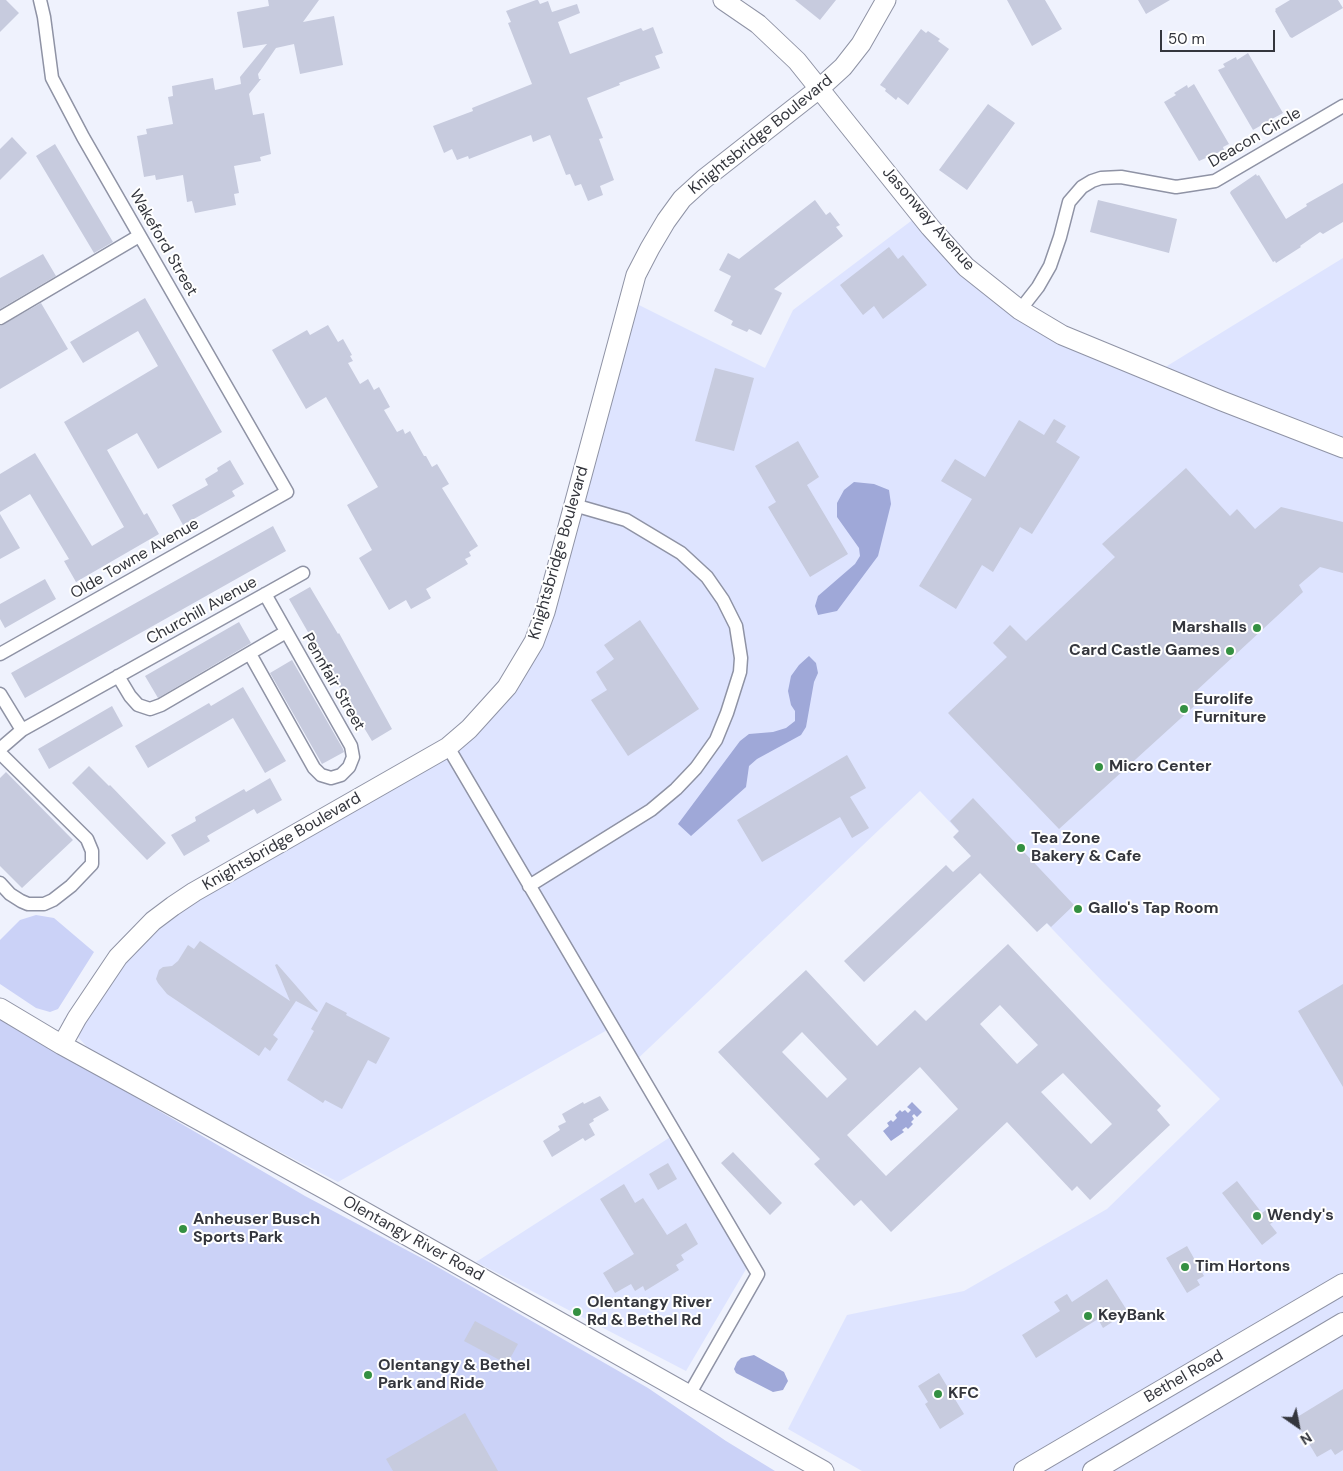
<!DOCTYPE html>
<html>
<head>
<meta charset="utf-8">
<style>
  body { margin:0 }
  #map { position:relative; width:1343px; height:1471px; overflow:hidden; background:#eff2fd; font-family:"DM Sans",sans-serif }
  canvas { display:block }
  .north { position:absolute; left:1273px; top:1401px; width:50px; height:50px; -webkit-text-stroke:4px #fff; paint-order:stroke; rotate:147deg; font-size:14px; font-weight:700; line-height:20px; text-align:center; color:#34363d }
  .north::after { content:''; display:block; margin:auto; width:18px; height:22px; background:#34363d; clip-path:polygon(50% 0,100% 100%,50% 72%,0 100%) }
  .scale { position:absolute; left:1160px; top:30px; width:115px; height:22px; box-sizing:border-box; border:2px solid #34363d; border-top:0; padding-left:6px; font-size:15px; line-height:18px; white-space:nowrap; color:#34363d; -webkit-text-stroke:4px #fff; paint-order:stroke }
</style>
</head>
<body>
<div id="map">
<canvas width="1343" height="1471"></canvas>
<div class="north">N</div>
<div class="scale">50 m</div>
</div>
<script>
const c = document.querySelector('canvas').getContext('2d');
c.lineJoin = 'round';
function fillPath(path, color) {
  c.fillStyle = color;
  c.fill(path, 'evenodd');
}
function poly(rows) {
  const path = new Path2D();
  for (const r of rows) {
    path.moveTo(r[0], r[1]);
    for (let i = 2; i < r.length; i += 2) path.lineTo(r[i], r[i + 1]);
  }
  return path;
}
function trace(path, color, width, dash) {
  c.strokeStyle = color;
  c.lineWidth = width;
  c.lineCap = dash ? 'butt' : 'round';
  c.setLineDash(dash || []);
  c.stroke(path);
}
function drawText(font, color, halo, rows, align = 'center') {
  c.font = font + ' "DM Sans",sans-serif';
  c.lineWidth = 4;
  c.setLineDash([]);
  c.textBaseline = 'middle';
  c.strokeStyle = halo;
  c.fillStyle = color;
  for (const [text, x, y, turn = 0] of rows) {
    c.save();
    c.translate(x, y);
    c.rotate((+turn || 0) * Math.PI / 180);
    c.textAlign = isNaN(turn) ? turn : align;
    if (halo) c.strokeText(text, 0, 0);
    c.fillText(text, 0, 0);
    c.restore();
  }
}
fillPath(poly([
  [919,215,1005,301,1154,374,1343,258,1343,1471,862,1471,788,1429,847,1315,964,1291,1107,1209,1220,1099,1101,980,920,791,630,1066,609,1029,338,1182,94,1055,63,1020,98,984,144,929,439,754,536,639,627,299,765,368,793,310],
  [672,1136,749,1264,686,1371,476,1262]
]), '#dee4ff');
fillPath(poly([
  [36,915,54,918,94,952,58,1009,50,1012,36,1008,0,984,0,940,20,920],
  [0,1018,305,1196,429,1262,648,1388,726,1441,775,1471,0,1471]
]), '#cbd2f7');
fillPath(poly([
  [854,482,874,484,889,490,891,504,878,556,837,611,818,615,815,606,818,596,855,564,860,556,859,548,837,517,837,503,844,490],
  [809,656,816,663,818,673,814,682,806,727,801,735,757,759,749,766,746,787,691,836,678,824,740,741,749,734,773,732,786,728,795,721,795,711,791,705,788,691,791,676,799,665],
  [912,1102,922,1112,917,1117,914,1114,912,1116,914,1119,911,1122,913,1124,908,1129,906,1127,902,1130,904,1132,891,1141,883,1131,889,1126,887,1123,891,1120,893,1122,897,1118,895,1115,900,1110,902,1112,905,1110,908,1113,911,1110,907,1107],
  [754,1355,784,1372,788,1381,783,1390,773,1392,736,1373,734,1369,737,1362,741,1358]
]), '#9fa8d8');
fillPath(poly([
  [0,0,6,0,19,13,0,32],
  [268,0,319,0,303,22,334,16,343,65,300,74,294,44,276,48,258,74,259,79,261,79,249,94,253,115,264,113,271,154,260,157,261,161,234,166,239,193,234,194,236,205,195,213,192,201,187,202,183,175,156,180,155,175,144,177,137,136,147,134,146,129,173,124,168,97,173,96,172,86,213,78,215,90,241,84,240,77,267,44,243,48,237,12,269,6],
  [536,0,538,0,540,4,548,1,552,12,577,4,580,13,558,22,570,54,641,28,643,31,653,27,663,53,655,56,660,68,619,83,620,85,587,98,603,138,599,139,614,180,600,186,603,195,588,201,581,184,575,186,570,174,566,175,550,135,533,142,531,135,469,159,468,156,457,160,452,149,444,153,433,126,473,111,472,108,532,84,508,23,511,22,506,11],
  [795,0,836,0,820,20],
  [1007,0,1045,0,1062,29,1032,46],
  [1138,0,1170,0,1146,14],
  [1290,0,1338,0,1343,8,1292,38,1290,37,1275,11,1276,10,1275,9],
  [921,29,926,33,928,31,940,39,938,41,949,49,908,105,898,97,896,100,885,91,886,89,880,85],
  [1248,53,1283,113,1272,119,1273,121,1261,128,1260,126,1253,130,1218,70,1225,67,1223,64,1236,57,1237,60],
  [1194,84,1229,144,1223,147,1224,150,1199,161,1164,102,1176,95,1174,93,1187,85,1188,88],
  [988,104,1015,123,967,190,939,170],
  [12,137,27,153,0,180,0,149],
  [55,144,113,242,94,253,36,156],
  [1256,174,1257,176,1259,175,1286,219,1307,206,1306,204,1343,183,1343,222,1323,234,1320,232,1300,246,1301,247,1276,263,1275,261,1273,262,1230,193,1231,191],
  [815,200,826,215,830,212,840,225,836,227,843,236,774,289,782,293,761,335,749,329,747,332,731,325,733,321,714,311,731,276,719,270,728,253,739,259],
  [1098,200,1177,219,1169,253,1090,232],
  [889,247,898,259,903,255,927,285,883,319,874,306,863,315,840,285],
  [43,254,56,276,0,309,0,278],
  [145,298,222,432,158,469,137,433,107,450,144,515,147,513,159,534,76,582,64,561,69,559,30,494,0,512,0,474,35,453,92,546,124,527,64,422,158,366,138,331,83,363,70,342],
  [41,303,68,349,0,389,0,326],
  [328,325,338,342,343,339,352,355,350,356,353,361,348,363,360,384,368,379,374,390,379,387,390,407,384,410,397,432,403,429,405,434,410,431,424,456,426,456,432,467,437,464,449,484,442,488,478,546,469,552,471,556,465,559,468,564,426,589,431,598,411,609,406,600,389,610,359,558,372,550,347,505,378,487,326,397,306,409,272,350,307,330,310,335],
  [715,368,754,378,734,451,695,441],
  [1054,419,1066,426,1056,442,1080,457,1032,534,1020,527,993,572,982,565,956,609,919,586,972,499,941,481,955,459,985,477,1019,420,1044,435],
  [798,441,819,477,807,485,848,554,810,577,768,507,776,502,755,466],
  [230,460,244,484,232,491,235,496,183,525,172,505,208,485,205,479,218,471,217,468],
  [1186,468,1230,516,1237,509,1255,529,1281,507,1343,522,1343,573,1320,567,1299,585,1303,592,1195,692,1202,699,1059,829,948,713,1007,657,993,643,1010,625,1026,641,1115,557,1102,544],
  [0,514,20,548,0,559],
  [273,526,286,551,25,698,11,673],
  [45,579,56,599,5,628,0,619,0,604],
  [310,587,338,634,339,633,392,729,372,741,319,653,320,653,289,599],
  [640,620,699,709,628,756,591,700,607,690,596,672,614,659,604,645],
  [239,622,251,643,158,698,145,676],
  [292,660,343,749,344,752,322,764,270,673],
  [243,687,286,761,265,773,233,718,148,768,135,746,209,703,211,706],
  [112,706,123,726,49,769,38,749],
  [847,755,866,788,850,797,869,828,852,838,840,817,762,862,737,820],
  [89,766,109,786,110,785,166,843,147,860,72,783],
  [6,772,73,840,22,888,0,866,0,778],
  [270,778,282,800,257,814,254,809,207,836,210,841,184,856,171,835,196,821,195,817,244,789,246,792],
  [973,798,1074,905,1051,927,1047,923,1037,932,980,873,864,982,844,961,946,865,953,872,971,856,953,837,959,831,950,821],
  [200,941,290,1001,275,965,277,964,318,1011,317,1012,296,1001,273,1035,278,1039,270,1051,265,1047,259,1056,167,994,158,983,156,979,159,970,163,967,172,966,178,961,188,945,194,949],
  [1008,944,1161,1106,1157,1110,1170,1125,1090,1200,1077,1186,1072,1191,1007,1122,891,1232,861,1200,854,1206,814,1164,820,1159,718,1052,806,970,877,1046,915,1010,926,1021],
  [1000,1005,1038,1045,1017,1064,980,1024],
  [802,1032,847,1079,827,1098,782,1052],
  [920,1067,958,1109,886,1176,847,1135],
  [1063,1073,1112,1124,1091,1144,1041,1092],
  [1343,984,1343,1087,1298,1011],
  [326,1002,347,1013,346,1015,390,1038,376,1064,368,1060,342,1109,325,1100,323,1103,287,1080,314,1031,311,1029],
  [600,1096,609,1110,593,1119,594,1121,589,1124,595,1135,585,1141,583,1138,552,1157,543,1141,560,1130,558,1126,566,1122,562,1114,583,1102,584,1104],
  [733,1152,782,1203,770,1215,721,1163],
  [668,1163,677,1179,658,1190,649,1174],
  [1237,1181,1262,1213,1267,1209,1276,1220,1270,1224,1277,1233,1262,1245,1222,1193],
  [624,1184,635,1203,643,1198,667,1235,686,1223,698,1244,681,1255,684,1260,676,1265,679,1270,645,1291,643,1286,635,1291,631,1284,615,1293,603,1273,634,1254,600,1199],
  [1187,1246,1204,1276,1197,1280,1200,1285,1187,1293,1166,1258],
  [1107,1279,1128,1312,1103,1328,1098,1319,1036,1358,1022,1335,1060,1311,1054,1302,1067,1294,1072,1302],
  [475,1321,518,1344,507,1364,464,1341],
  [939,1373,964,1414,940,1429,925,1404,928,1402,918,1386],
  [1343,1389,1343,1450,1335,1455,1331,1449,1317,1457,1294,1419],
  [465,1413,498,1471,393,1471,386,1459]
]), '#c7cbde');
const street = poly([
  [1020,310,1038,287,1050,266,1060,237,1069,202,1082,187,1092,181,1101,178,1121,177,1176,187,1215,181,1343,106],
  [0,318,139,236],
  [0,654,287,492,83,137,52,78,44,17,40,0],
  [250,654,314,768,321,775,331,778,341,775,349,767,353,757,351,746,265,594],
  [118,676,130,696,138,705,150,709,161,705,286,632],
  [0,694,22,730],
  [448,747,758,1274,689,1395],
  [0,749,22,730,303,573],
  [0,753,87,839,92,851,92,864,71,886,53,900,44,904,28,904,21,901,10,894,0,883],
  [529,886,651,810,676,789,696,768,716,740,727,713,740,672,741,658,736,626,723,600,707,577,681,553,626,520,574,505]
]);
const secondary = poly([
  [723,0,758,24,797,61,930,227,966,267,1020,310,1062,335,1222,401,1343,448],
  [0,1008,62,1045,326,1190,824,1471],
  [62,1045,77,1018,118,957,153,921,173,906,194,892,448,747,469,729,507,687,534,642,545,612,636,275,650,248,666,221,682,199,704,179,820,88,843,67,861,44,886,0]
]);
const primary = poly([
  [1024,1471,1343,1284],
  [1093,1471,1343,1323]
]);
trace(street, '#8f93a5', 15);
trace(secondary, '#8f93a5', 21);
trace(primary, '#8f93a5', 22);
trace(street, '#fff', 12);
trace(secondary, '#fff', 19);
trace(primary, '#fff', 20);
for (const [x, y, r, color] of [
  [1257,628,5,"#349042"],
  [1230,651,5,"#349042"],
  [1184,709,5,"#349042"],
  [1099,767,5,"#349042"],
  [1021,848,5,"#349042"],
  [1078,909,5,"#349042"],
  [1257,1216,5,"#349042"],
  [183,1229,5,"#349042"],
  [1185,1267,5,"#349042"],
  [577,1312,5,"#349042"],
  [1088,1316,5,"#349042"],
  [368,1375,5,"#349042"],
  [938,1394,5,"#349042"]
]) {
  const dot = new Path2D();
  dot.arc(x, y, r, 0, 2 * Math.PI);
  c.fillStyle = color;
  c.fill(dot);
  trace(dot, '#fff', 2);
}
drawText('16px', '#34363d', '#fff', [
  ["Knightsbridge Boulevard",761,135,-39],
  ["Deacon Circle",1255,138,-30],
  ["Jasonway Avenue",928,219,49],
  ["Wakeford Street",163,243,60],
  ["Knightsbridge Boulevard",559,553,-74],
  ["Olde Towne Avenue",135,559,-30],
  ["Churchill Avenue",202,611,-29],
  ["Pennfair Street",333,682,60],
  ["Knightsbridge Boulevard",282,842,-30],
  ["Olentangy River Road",413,1239,29],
  ["Bethel Road",1184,1377,-30]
]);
drawText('bold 16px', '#34363d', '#fff', [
  ["Marshalls",1247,628,"right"],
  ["Card Castle Games",1220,651,"right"],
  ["Eurolife",1194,700],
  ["Furniture",1194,718],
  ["Micro Center",1109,767],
  ["Tea Zone",1031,839],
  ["Bakery & Cafe",1031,857],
  ["Gallo's Tap Room",1088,909],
  ["Wendy's",1267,1216],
  ["Anheuser Busch",193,1220],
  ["Sports Park",193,1238],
  ["Tim Hortons",1195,1267],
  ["Olentangy River",587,1303],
  ["Rd & Bethel Rd",587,1321],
  ["KeyBank",1098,1316],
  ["Olentangy & Bethel",378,1366],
  ["Park and Ride",378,1384],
  ["KFC",948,1394]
], 'left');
</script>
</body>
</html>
